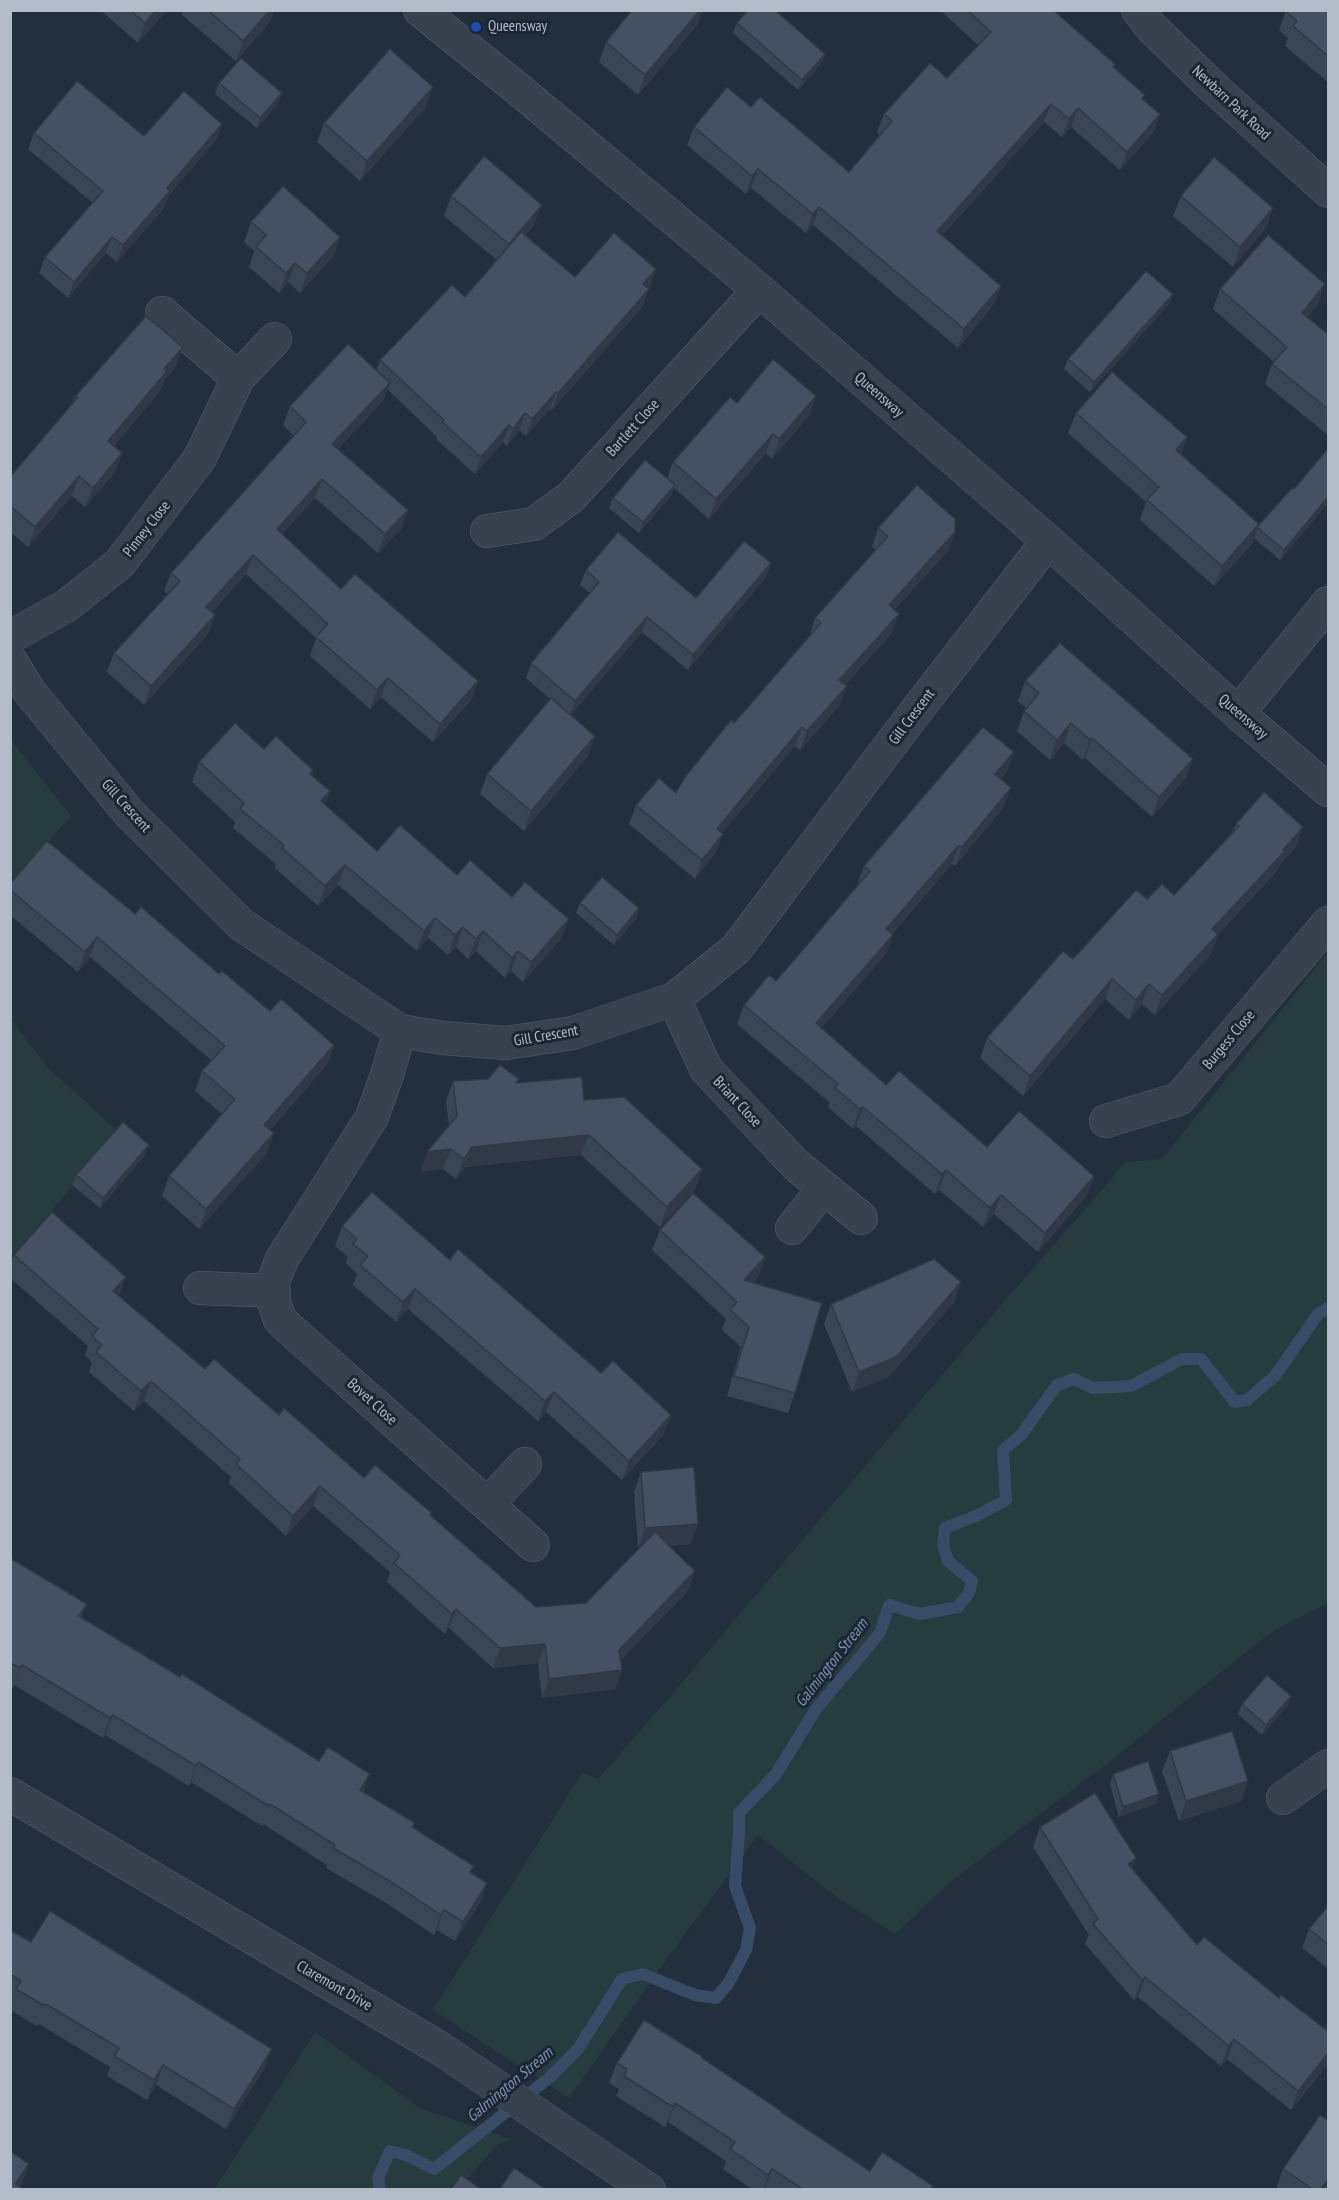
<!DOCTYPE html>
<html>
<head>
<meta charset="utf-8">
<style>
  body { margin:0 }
  #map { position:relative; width:1339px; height:2200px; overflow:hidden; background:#242f3e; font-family:"PT Sans Narrow",sans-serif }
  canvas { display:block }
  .frame { position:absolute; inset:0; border:12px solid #b4bcc9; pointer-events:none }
</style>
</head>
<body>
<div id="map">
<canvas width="1339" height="2200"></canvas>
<div class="frame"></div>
</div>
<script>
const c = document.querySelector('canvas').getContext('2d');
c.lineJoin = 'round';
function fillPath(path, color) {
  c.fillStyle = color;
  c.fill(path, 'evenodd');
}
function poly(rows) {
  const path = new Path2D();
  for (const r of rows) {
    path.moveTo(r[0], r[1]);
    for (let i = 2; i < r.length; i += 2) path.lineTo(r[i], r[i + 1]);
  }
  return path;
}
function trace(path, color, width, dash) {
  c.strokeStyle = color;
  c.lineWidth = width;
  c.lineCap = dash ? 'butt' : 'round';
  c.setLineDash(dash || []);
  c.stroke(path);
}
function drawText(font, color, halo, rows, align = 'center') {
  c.font = font + ' "PT Sans Narrow",sans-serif';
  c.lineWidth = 6;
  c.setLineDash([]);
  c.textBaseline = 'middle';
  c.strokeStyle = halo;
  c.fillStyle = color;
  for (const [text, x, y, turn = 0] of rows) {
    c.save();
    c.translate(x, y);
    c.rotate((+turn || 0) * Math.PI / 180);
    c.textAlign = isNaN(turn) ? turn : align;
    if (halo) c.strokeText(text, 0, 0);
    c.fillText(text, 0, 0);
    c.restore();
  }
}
fillPath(poly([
  [11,740,71,816,11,885],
  [1328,952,1328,1603,1276,1629,1252,1647,1113,1759,951,1881,895,1934,834,1895,758,1835,658,1971,569,2098,433,2010,582,1773,598,1779,668,1699,1004,1302,1126,1162,1162,1159],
  [11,1019,48,1068,119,1132,11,1258],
  [315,2032,421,2109,511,2139,496,2146,458,2189,214,2190]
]), '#263c3f');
trace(poly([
  [380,2190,378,2178,390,2151,406,2155,434,2169,549,2078,578,2049,622,1979,643,1974,695,1995,716,1998,728,1984,746,1950,750,1928,735,1886,739,1834,739,1813,776,1774,816,1709,880,1633,889,1605,920,1614,958,1607,969,1593,972,1581,948,1561,943,1544,945,1528,978,1515,1006,1500,1003,1450,1021,1435,1057,1385,1074,1379,1093,1388,1131,1386,1182,1359,1201,1359,1235,1402,1247,1400,1275,1376,1318,1314,1328,1308]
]), '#394c67', 12);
const street = poly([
  [420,10,518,89,759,290,1048,541,1238,713,1328,790],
  [1138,10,1151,27,1214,88,1328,191],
  [162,313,238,378],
  [487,531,534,524,571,497,759,290],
  [10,637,66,606,119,564,200,458,238,378,275,339],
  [10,660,29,691,129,813,242,925,400,1031,443,1038,506,1043,573,1033,674,999,736,949,913,715,1048,541],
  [1238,713,1328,603],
  [674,999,706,1069,795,1164,861,1218],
  [400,1031,387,1075,372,1117,282,1259,273,1282,274,1302,280,1320,301,1339,533,1545],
  [1106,1121,1179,1099,1328,923],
  [792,1228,824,1188],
  [200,1288,274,1291],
  [488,1504,525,1464],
  [10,1794,441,2049,649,2190],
  [1283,1798,1328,1766]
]);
trace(street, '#565f6c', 34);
trace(street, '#38414e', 33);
fillPath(poly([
  [100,10,167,10,138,43],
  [183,10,274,10,270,22,236,61,182,15],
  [632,10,703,10,697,25,638,95,599,62,606,42],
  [940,10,1053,10,1115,64,1114,68,1144,100,1160,114,1153,133,1120,170,1071,127,1062,137,1044,122,942,236,1001,286,994,304,958,348,813,225,806,233,751,188,746,194,687,145,694,127,751,107,849,172,880,135,877,132,884,114,947,78,978,45],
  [1286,10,1329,10,1329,83,1285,46,1288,38,1279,30],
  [737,23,825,54,821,64,798,90,733,33],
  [219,83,282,93,278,103,257,128,215,94],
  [426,107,360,181,317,142,324,123],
  [222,124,216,140,169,195,164,208,117,262,106,253,68,298,39,273,45,257,93,203,28,149,34,133,144,136],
  [451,196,534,225,526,235,575,277,656,269,650,286,648,288,643,306,552,410,550,409,526,436,519,430,507,446,503,442,475,474,436,439,437,437,387,389,383,401,338,449,408,510,401,529,378,553,315,498,282,534,341,589,478,681,472,699,433,742,381,697,370,709,310,656,316,638,246,574,212,612,215,615,208,634,144,705,107,672,114,653,168,594,164,591,171,573,294,436,283,425,290,406,376,370,380,360,465,297,497,260,444,216],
  [1181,196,1273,208,1266,228,1233,267,1173,216],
  [251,222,340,237,333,257,300,293,288,282,279,293,249,267,254,251,244,242],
  [1220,289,1318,304,1307,317,1329,335,1329,436,1265,384,1272,364,1274,362,1213,309],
  [1173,294,1169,304,1090,392,1064,369,1068,359],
  [183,347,175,367,164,381,160,391,114,446,122,453,115,472,85,507,72,496,28,547,10,532,10,477],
  [816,396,809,416,772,459,766,453,709,519,674,488,671,496,639,533,609,508,613,498,667,479,673,462,737,403],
  [1076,413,1187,437,1181,455,1258,526,1294,489,1329,447,1329,502,1280,560,1254,538,1252,544,1214,586,1140,520,1146,502,1068,433],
  [878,528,955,532,948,551,894,610,892,633,845,685,840,705,800,750,795,746,732,821,722,833,723,834,716,852,695,879,629,824,636,805,676,793,734,723,809,637,815,618,876,550,872,547],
  [771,563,765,578,688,670,642,632,570,715,588,756,524,831,480,794,487,774,550,699,526,678,531,663,590,593,580,585,586,570,696,598],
  [1025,681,1193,759,1186,778,1152,817,1085,758,1083,760,1064,743,1050,760,1017,731,1024,711,1026,708,1018,701],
  [264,749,313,770,312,775,330,791,325,804,377,851,457,875,561,939,523,982,511,971,505,978,476,951,468,959,456,947,448,955,428,938,417,951,338,885,318,906,275,868,276,864,233,828,235,822,192,782,199,762],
  [1007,771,1000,779,1004,807,955,866,952,864,892,934,893,935,886,954,821,1028,886,1085,987,1147,1094,1176,1087,1195,1038,1252,994,1214,983,1227,939,1190,935,1194,856,1126,853,1129,828,1107,830,1103,737,1024,744,1005,776,981,858,886,857,885,864,866],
  [1236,824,1296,847,1279,866,1277,871,1218,935,1211,954,1155,1015,1142,1004,1129,1020,1105,999,1023,1096,980,1058,987,1038,1073,959,1147,899,1174,895,1233,831],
  [10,884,135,914,270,1011,334,1045,327,1065,270,1130,267,1153,199,1229,162,1196,169,1176,222,1114,195,1091,202,1071,211,1060,90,957,78,972,10,915],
  [580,903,639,908,636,919,614,945,576,913],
  [519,1079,517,1083,584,1100,702,1169,695,1189,660,1227,581,1155,465,1167,456,1179,443,1169,420,1172,449,1126,446,1101,453,1081],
  [145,1155,100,1208,72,1185,76,1175],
  [342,1226,450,1260,601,1373,671,1415,663,1435,622,1480,546,1412,538,1421,408,1309,396,1322,353,1285,357,1274,346,1263,348,1257,335,1246],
  [660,1230,765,1257,758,1277,753,1282,795,1393,788,1413,727,1396,741,1347,722,1330,726,1319,652,1250],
  [14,1255,119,1296,205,1369,279,1415,364,1478,430,1516,536,1607,586,1603,640,1548,638,1548,634,1492,641,1472,691,1544,669,1546,688,1591,621,1660,622,1670,615,1689,542,1698,538,1663,493,1668,449,1628,445,1634,387,1582,390,1572,313,1506,286,1536,229,1483,231,1477,144,1401,134,1411,89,1372,92,1362,85,1355,88,1346,10,1278,10,1264],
  [961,1282,954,1302,889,1377,852,1392,824,1324,831,1304],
  [10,1558,81,1618,363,1792,413,1828,472,1873,487,1883,480,1903,455,1941,437,1930,434,1935,386,1903,326,1868,327,1865,263,1824,262,1826,191,1782,189,1786,105,1735,103,1738,14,1685,13,1688,10,1687],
  [1291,1696,1287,1706,1262,1735,1238,1714,1242,1704],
  [1170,1751,1248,1781,1241,1801,1179,1821,1162,1771],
  [1113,1774,1159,1794,1155,1804,1119,1817,1110,1784],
  [1040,1827,1133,1869,1197,1945,1329,2032,1329,2063,1291,2110,1227,2059,1221,2066,1138,1997,1134,2000,1085,1944,1089,1935,1033,1847],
  [1329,1905,1329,1969,1302,1948,1309,1929],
  [10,1930,31,1942,272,2049,264,2069,226,2129,156,2085,147,2100,107,2076,110,2067,39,2024,37,2026,10,2010,10,2005,12,2000,10,1998],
  [703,2059,781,2113,870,2171,933,2186,931,2190,753,2190,723,2169,726,2161,668,2122,665,2127,616,2096,619,2089,609,2083,617,2063],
  [1329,2121,1329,2187,1327,2190,1277,2190,1276,2189,1283,2169]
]), '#3b4654');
fillPath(poly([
  [156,10,167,10,138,43,145,23],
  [270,10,274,10,270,22,236,61,243,41],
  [700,10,703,10,697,25,638,95,645,75],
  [825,54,821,64,798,90,802,80],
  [433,87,426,107,360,181,367,161],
  [282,93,278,103,257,128,260,118],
  [1051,104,1044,122,930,249,937,231],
  [1078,108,1071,127,1062,137,1069,119],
  [1160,114,1153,133,1120,170,1127,152],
  [222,124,216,140,169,195,164,208,117,262,123,245,167,188],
  [758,169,751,188,746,194,752,176],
  [542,205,534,225,501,264,509,244],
  [819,207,813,225,806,233,813,214],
  [1273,208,1266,228,1233,267,1240,247],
  [112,237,106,253,68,298,74,282],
  [340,237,333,257,300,293,307,273],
  [295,263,288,282,279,293,286,273],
  [656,269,650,286,637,301,643,284],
  [1325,284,1318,304,1294,332,1302,313],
  [1001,286,994,304,958,348,964,329],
  [649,289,643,306,552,410,558,393],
  [1173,294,1169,304,1090,392,1094,382],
  [183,347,175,367,164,381,160,391,101,461,108,441,164,369],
  [390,383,383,401,325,463,332,444],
  [556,392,550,409,526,436,532,419],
  [816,396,809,416,772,459,779,439],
  [78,397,65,419,73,399],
  [525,413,519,430,507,446,513,429],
  [509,425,503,442,475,474,481,457],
  [773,434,766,453,709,519,716,499],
  [1187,437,1180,457,1176,450],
  [122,453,115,472,85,507,93,488],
  [79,476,72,496,28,547,35,527],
  [322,479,315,498,270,548,277,529],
  [675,485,671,496,639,533,643,522],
  [1329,496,1329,502,1280,560,1284,550],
  [408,510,401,529,378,553,385,534],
  [1259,524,1252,544,1214,586,1222,566],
  [955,532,948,551,882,624,889,605],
  [253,555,246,574,199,626,206,607],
  [771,563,765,578,688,670,693,655],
  [899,614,892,633,832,698,839,680],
  [215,615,208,634,144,705,151,686],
  [647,617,642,632,570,716,575,701],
  [388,678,381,697,370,709,377,690],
  [478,681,472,699,433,742,440,724],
  [847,686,840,705,800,750,807,731],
  [1071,723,1064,743,1050,760,1057,740],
  [802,727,795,746,710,847,717,829],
  [595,736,588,756,524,831,531,811],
  [1092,738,1085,758,1083,760,1090,740],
  [1014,752,1007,771,988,793,995,774],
  [1193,759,1186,778,1152,817,1159,797],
  [1011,788,1004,807,955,866,962,847],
  [330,791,323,811,321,801],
  [1303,827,1296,847,1279,866,1277,871,1218,935,1211,954,1155,1015,1162,995,1212,929],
  [723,834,716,852,695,879,702,860],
  [959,845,952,864,879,948,886,929],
  [345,865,338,885,318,906,325,886],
  [639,908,636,919,614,945,617,935],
  [435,918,428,938,417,951,424,931],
  [569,919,561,939,523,982,531,962],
  [463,927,456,947,448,955,455,935],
  [483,931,476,951,468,959,476,939],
  [893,935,886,954,809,1043,816,1023],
  [97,937,90,957,78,972,85,952],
  [518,951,511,971,505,978,512,958],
  [1112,979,1105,999,1023,1096,1030,1076],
  [1149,984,1142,1004,1129,1020,1136,1000],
  [334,1045,327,1065,257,1145,264,1125],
  [863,1107,856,1126,853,1129,860,1109],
  [274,1133,267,1153,199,1229,206,1209],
  [589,1135,581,1155,465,1167,456,1179,464,1159,472,1147],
  [149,1145,145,1155,100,1208,103,1198],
  [451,1149,443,1169,420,1172,427,1152],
  [702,1169,695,1189,660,1227,667,1207],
  [946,1170,939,1190,935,1194,942,1174],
  [1094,1176,1087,1195,1038,1252,1045,1233],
  [1001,1195,994,1214,983,1227,990,1208],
  [765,1257,758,1277,737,1300,744,1280],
  [126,1277,119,1296,113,1291],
  [961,1282,954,1302,889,1377,852,1392,859,1372],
  [415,1289,408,1309,396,1322,403,1302],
  [151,1381,144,1401,134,1411,141,1391],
  [554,1392,546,1412,538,1421,545,1401],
  [671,1415,663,1435,622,1480,629,1461],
  [320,1486,313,1506,286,1536,293,1516],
  [698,1524,691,1544,638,1548,645,1528],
  [695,1571,688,1591,612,1669,619,1650],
  [87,1604,79,1623,79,1616],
  [456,1609,449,1628,445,1634,452,1614],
  [545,1644,538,1663,493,1668,500,1648],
  [22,1665,14,1685,13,1688,20,1668],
  [622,1670,615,1689,542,1698,549,1679],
  [1291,1696,1287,1706,1262,1735,1266,1725],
  [113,1715,105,1735,103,1738,110,1718],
  [198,1762,191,1782,189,1786,196,1766],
  [370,1774,363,1794,360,1790],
  [1248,1781,1241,1801,1179,1821,1186,1801],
  [1159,1794,1155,1804,1119,1817,1123,1807],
  [1136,1858,1129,1878,1128,1864],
  [487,1883,480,1903,455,1941,463,1922],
  [444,1910,437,1930,434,1935,441,1915],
  [1145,1977,1138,1997,1134,2000,1142,1980],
  [1234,2039,1227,2059,1221,2066,1229,2046],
  [272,2049,264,2069,226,2129,234,2109],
  [1329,2052,1329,2063,1291,2110,1298,2091],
  [163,2065,156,2085,147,2100,154,2080],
  [675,2103,668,2122,665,2127,673,2107],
  [29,2164,22,2184,18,2190,15,2184],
  [772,2169,765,2189,763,2190,768,2175],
  [1329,2178,1329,2187,1327,2190,1320,2190]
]), '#303945');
const building = poly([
  [130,10,156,10,145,23,130,10],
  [208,10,270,10,243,41,208,10],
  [632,10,700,10,645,75,606,42,632,10],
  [748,10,775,10,825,54,802,80,737,23,748,10],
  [967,10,1053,10,1115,64,1113,67,1145,95,1142,99,1160,114,1127,152,1078,108,1069,119,1051,104,937,231,1001,286,964,329,819,207,813,214,758,169,752,176,694,127,727,87,751,107,760,97,849,172,892,121,884,114,930,63,947,78,991,32,967,10],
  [1329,10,1329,57,1293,26,1297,21,1286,11,1329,10],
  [390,49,433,87,367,161,324,123,390,49],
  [241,58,282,93,260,118,219,83,241,58],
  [77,81,144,136,184,91,222,124,167,188,170,191,123,245,112,237,74,282,45,257,103,191,34,133,77,81],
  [10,148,11,148,10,262,10,148],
  [484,156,542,205,509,244,451,196,484,156],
  [1214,157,1273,208,1240,247,1181,196,1214,157],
  [283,186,340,237,307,273,295,263,286,273,256,247,266,235,251,222,283,186],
  [521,232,575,277,614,233,656,269,643,284,649,289,558,393,556,392,532,419,525,413,513,429,509,425,481,457,442,422,444,420,380,360,452,285,465,297,521,232],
  [1268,235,1325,284,1302,313,1329,335,1329,410,1272,364,1287,347,1220,289,1268,235],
  [1146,271,1173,294,1094,382,1068,359,1146,271],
  [146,316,183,347,164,369,167,371,108,441,122,453,93,488,79,476,35,527,10,506,10,477,78,397,73,399,146,316],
  [348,344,390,383,332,444,408,510,385,534,322,479,277,529,341,589,355,574,478,681,440,724,388,678,377,690,316,637,328,624,253,555,206,607,215,615,151,686,114,653,180,581,171,573,306,422,290,406,348,344],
  [773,359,816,396,779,439,773,434,716,499,673,462,730,397,737,403,773,359],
  [1112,372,1187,437,1176,450,1259,524,1222,566,1147,500,1159,487,1076,413,1112,372],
  [1329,447,1329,496,1284,550,1257,527,1292,488,1294,489,1329,447],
  [645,460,675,485,643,522,613,498,645,460],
  [917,485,955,519,955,532,889,605,899,614,839,680,847,686,807,731,802,727,739,802,717,829,723,834,702,860,636,805,659,778,676,793,685,777,731,720,734,723,821,623,815,618,888,536,878,528,917,485],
  [618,532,696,598,744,541,771,563,693,655,647,617,575,701,531,663,599,582,586,570,618,532],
  [1060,643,1193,759,1159,797,1092,738,1090,740,1071,723,1057,740,1024,711,1039,693,1025,681,1060,643],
  [551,698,595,736,531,811,487,774,551,698],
  [235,723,264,749,276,736,313,770,310,774,330,791,321,801,377,851,400,825,457,875,470,860,512,897,525,882,569,919,531,962,518,951,512,958,483,931,476,939,463,927,455,935,435,918,424,931,345,865,325,886,282,848,284,845,240,809,244,803,199,762,235,723],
  [983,727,1014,752,995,774,1011,788,962,847,959,845,886,929,893,935,816,1023,886,1085,899,1071,987,1147,1019,1111,1094,1176,1045,1233,1001,1195,990,1208,946,1170,942,1174,863,1107,860,1109,835,1088,838,1084,744,1005,769,975,776,981,830,918,870,871,864,866,983,727],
  [1264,792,1303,827,1283,850,1285,851,1212,929,1218,934,1162,995,1149,984,1136,1000,1112,979,1030,1076,987,1038,1063,951,1073,959,1136,890,1147,899,1162,884,1174,895,1239,826,1236,824,1264,792],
  [47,841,135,914,141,907,219,974,222,971,270,1011,281,999,334,1045,264,1125,274,1133,206,1209,169,1176,235,1099,202,1071,225,1046,97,937,85,952,10,890,10,884,47,841],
  [602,877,639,908,617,935,580,903,602,877],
  [500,1065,519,1079,516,1083,582,1077,584,1100,624,1097,702,1169,667,1207,589,1135,472,1147,464,1159,451,1149,427,1152,457,1116,453,1081,488,1079,500,1065],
  [123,1122,149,1145,103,1198,76,1175,123,1122],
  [372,1192,450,1260,458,1249,601,1373,613,1361,671,1415,629,1461,554,1392,545,1401,415,1289,403,1302,360,1265,368,1256,353,1244,357,1239,342,1226,372,1192],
  [693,1193,765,1257,744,1280,822,1303,795,1393,734,1376,749,1327,730,1310,737,1302,660,1230,693,1193],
  [52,1212,126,1277,113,1291,205,1369,214,1359,279,1415,284,1408,364,1478,375,1465,432,1513,430,1515,536,1607,586,1603,655,1532,695,1571,619,1650,622,1670,549,1679,545,1644,500,1648,456,1609,452,1614,394,1563,400,1555,320,1486,293,1516,236,1464,240,1459,151,1381,141,1391,96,1352,102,1345,92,1336,98,1329,14,1255,52,1212],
  [934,1259,961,1282,896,1357,859,1372,831,1304,934,1259],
  [694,1467,698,1524,645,1528,641,1472,694,1467],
  [10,1558,87,1604,79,1616,180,1677,182,1674,319,1761,328,1747,370,1774,360,1790,415,1823,412,1827,474,1866,470,1872,487,1883,463,1922,444,1910,441,1915,393,1883,333,1848,335,1845,270,1804,269,1806,198,1762,196,1766,113,1715,110,1718,22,1665,20,1668,10,1663,10,1558],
  [1267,1675,1291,1696,1266,1725,1242,1704,1267,1675],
  [1232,1731,1248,1781,1186,1801,1170,1751,1232,1731],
  [1148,1761,1159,1794,1123,1807,1113,1774,1148,1761],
  [1095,1793,1136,1858,1128,1864,1197,1945,1204,1937,1279,1998,1281,1995,1329,2032,1329,2052,1298,2091,1234,2039,1229,2046,1145,1977,1142,1980,1093,1924,1098,1919,1040,1827,1095,1793],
  [1329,1905,1329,1945,1309,1929,1329,1905],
  [50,1911,272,2049,234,2109,163,2065,154,2080,114,2056,119,2048,46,2004,45,2006,16,1989,21,1981,10,1974,10,1930,31,1942,50,1911],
  [644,2020,703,2057,702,2058,781,2111,781,2112,870,2171,882,2152,933,2186,930,2190,804,2190,772,2169,768,2175,730,2149,735,2142,675,2103,673,2107,624,2076,627,2069,617,2063,644,2020],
  [1320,2115,1329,2121,1329,2178,1320,2190,1314,2190,1283,2169,1320,2115],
  [10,2151,29,2164,15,2184,24,2190,10,2190,10,2151],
  [514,2168,547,2190,499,2190,514,2168],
  [461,2175,482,2190,450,2190,461,2175]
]);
fillPath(building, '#455162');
trace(building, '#303945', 1.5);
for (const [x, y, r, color] of [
  [476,27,6,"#1a4fb4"]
]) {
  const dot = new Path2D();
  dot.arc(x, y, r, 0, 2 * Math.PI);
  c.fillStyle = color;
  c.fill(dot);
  trace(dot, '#1d2633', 2);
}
drawText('15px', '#b4bcc9', '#1d2633', [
  ["Queensway",488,27]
], 'left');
drawText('15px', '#b4bcc9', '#1d2633', [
  ["Newbarn Park Road",1231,103,43],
  ["Queensway",879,395,41],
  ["Bartlett Close",633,428,-48],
  ["Pinney Close",147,529,-52],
  ["Gill Crescent",912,717,-53],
  ["Queensway",1243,717,41],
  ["Gill Crescent",126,806,48],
  ["Gill Crescent",546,1036,-10],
  ["Burgess Close",1229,1040,-50],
  ["Briant Close",737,1102,47],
  ["Bovet Close",372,1402,42],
  ["Claremont Drive",334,1986,30]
]);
drawText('italic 16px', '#7c92b1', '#1d2633', [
  ["Galmington Stream",832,1663,-52],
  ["Galmington Stream",510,2085,-40]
]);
</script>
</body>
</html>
